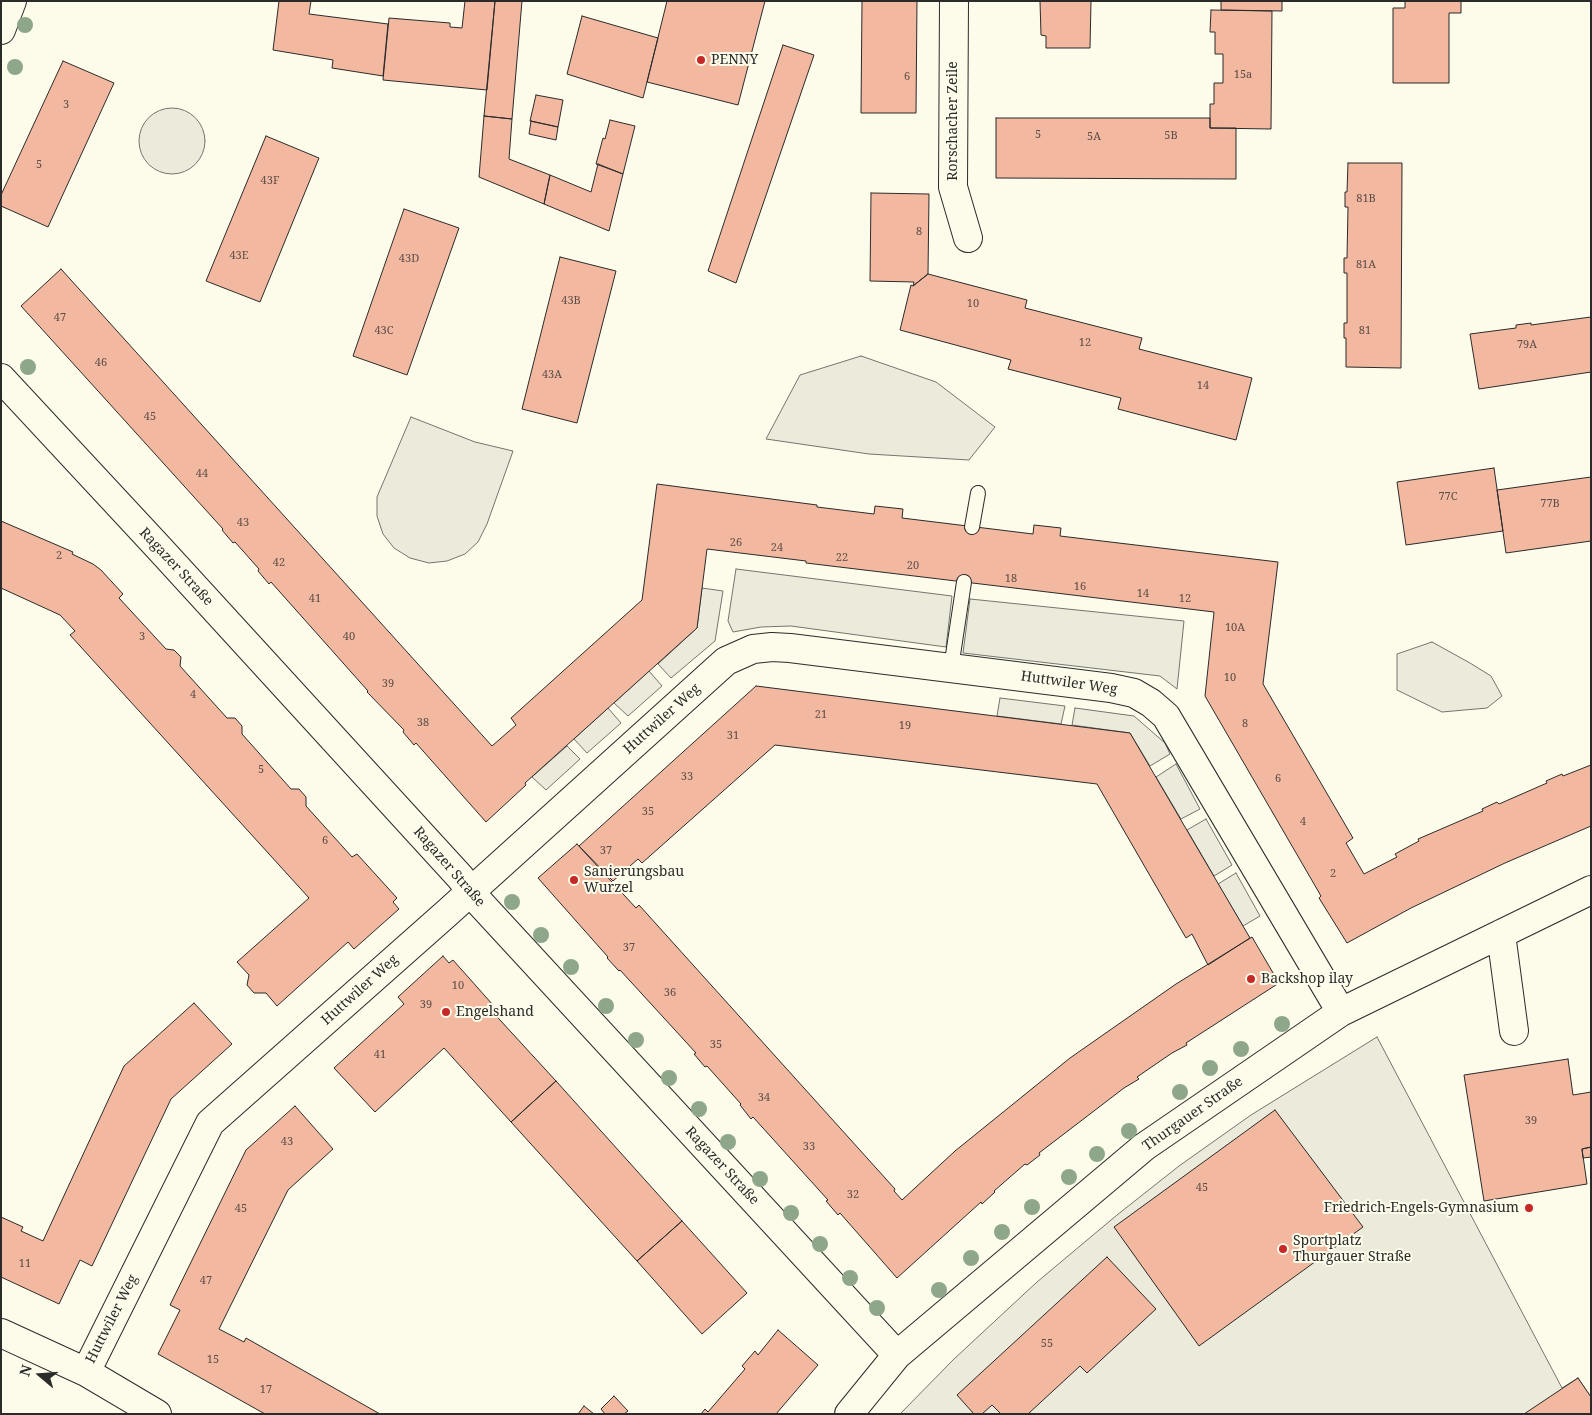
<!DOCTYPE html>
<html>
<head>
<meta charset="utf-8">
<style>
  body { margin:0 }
  #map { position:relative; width:1592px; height:1415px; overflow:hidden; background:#fdfbea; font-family:"Noto Serif",serif }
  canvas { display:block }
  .frame { position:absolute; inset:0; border:2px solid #2b2b2b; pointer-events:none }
  .north { position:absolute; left:15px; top:1350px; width:50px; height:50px; -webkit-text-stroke:4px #fdfbea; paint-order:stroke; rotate:288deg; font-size:14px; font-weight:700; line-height:20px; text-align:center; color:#2b2b2b }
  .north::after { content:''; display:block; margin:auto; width:18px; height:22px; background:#2b2b2b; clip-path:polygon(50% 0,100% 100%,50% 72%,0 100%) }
</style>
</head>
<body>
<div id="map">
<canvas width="1592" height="1415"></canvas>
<div class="frame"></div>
<div class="north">N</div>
</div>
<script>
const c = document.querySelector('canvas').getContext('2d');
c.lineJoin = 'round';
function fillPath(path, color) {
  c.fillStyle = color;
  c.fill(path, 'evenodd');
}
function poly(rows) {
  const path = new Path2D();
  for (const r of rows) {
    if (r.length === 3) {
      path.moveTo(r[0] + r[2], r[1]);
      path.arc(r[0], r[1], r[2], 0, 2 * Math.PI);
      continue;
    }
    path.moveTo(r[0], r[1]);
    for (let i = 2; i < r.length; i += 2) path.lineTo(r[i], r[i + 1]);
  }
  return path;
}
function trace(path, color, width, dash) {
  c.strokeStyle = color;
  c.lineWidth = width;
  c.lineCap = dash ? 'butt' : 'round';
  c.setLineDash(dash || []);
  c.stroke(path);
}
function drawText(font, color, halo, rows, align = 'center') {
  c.font = font + ' "Noto Serif",serif';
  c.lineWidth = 4;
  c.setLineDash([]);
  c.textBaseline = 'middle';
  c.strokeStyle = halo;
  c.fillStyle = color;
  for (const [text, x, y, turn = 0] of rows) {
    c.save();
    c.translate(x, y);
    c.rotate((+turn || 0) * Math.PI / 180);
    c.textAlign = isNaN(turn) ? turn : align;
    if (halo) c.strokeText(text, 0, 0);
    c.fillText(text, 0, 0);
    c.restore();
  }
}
const green = poly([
  [172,141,33],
  [861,356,936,382,995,427,969,460,869,454,766,439,800,375,861,356],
  [411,417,475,442,513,451,487,524,478,542,465,554,447,561,429,563,410,558,394,548,383,534,377,516,377,497,411,417],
  [736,569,952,596,946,647,791,626,761,627,733,632,728,621,736,569],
  [702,588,723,591,715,641,671,678,658,664,697,628,702,588],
  [970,599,1184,621,1177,689,1160,676,963,653,970,599],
  [1432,642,1470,663,1491,676,1502,696,1487,708,1442,712,1397,690,1397,654,1432,642],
  [649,671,662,686,628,716,614,703,649,671],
  [1000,698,1065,706,1061,724,997,716,1000,698],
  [608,708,621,723,587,753,574,739,608,708],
  [1075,708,1134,716,1165,743,1170,754,1150,766,1130,733,1072,725,1075,708],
  [567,746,580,759,546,790,532,777,567,746],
  [1176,764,1200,809,1181,819,1156,777,1176,764],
  [1206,819,1232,865,1214,876,1187,830,1206,819],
  [1236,873,1260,916,1243,926,1218,884,1236,873],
  [1377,1037,1562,1388,1578,1378,1591,1397,1591,1414,900,1414,954,1359,1037,1282,1117,1215,1179,1166,1251,1115,1377,1037]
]);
fillPath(green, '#ecebdb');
trace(green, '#74746e', 1);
const building = poly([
  [279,1,311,1,309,14,388,24,383,76,332,68,333,60,273,50,279,1],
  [465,1,495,1,487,90,383,80,389,18,450,23,450,27,462,28,465,1],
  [495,1,522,1,512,119,484,116,495,1],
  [667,1,765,1,738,105,647,82,667,1],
  [862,1,917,1,916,113,861,113,862,1],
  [1040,1,1091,1,1090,48,1046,48,1046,36,1041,35,1040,1],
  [1221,1,1282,1,1282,11,1221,10,1221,1],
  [1405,1,1461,1,1461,13,1449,13,1449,83,1393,83,1393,8,1405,8,1405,1],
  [1211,10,1272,11,1271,129,1210,128,1210,104,1214,104,1214,83,1223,83,1223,54,1215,54,1215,32,1210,32,1211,10],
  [582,16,658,38,643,98,567,74,582,16],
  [783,45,814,55,736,283,708,271,783,45],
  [63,61,114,83,48,227,1,206,1,195,63,61],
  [536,95,563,100,558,127,530,121,536,95],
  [484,116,512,119,509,159,550,175,544,204,479,177,484,116],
  [996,118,1210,118,1210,128,1236,128,1236,179,996,178,996,118],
  [610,120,635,126,623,174,596,164,603,138,605,139,610,120],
  [531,121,558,127,556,140,529,134,531,121],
  [266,136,319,158,260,302,206,281,266,136],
  [1348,163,1402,163,1401,368,1346,367,1346,338,1344,338,1344,323,1347,323,1347,273,1344,273,1344,258,1347,258,1348,207,1345,207,1345,192,1347,192,1348,163],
  [598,164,623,174,609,231,544,204,550,175,591,192,598,164],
  [871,193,929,194,928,274,913,286,914,282,870,281,871,193],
  [404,209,459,228,407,375,353,356,404,209],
  [560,257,616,271,577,423,522,409,560,257],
  [61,269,492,746,516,725,511,718,642,600,657,484,817,505,817,507,874,514,875,506,903,509,902,518,1033,534,1034,525,1061,528,1060,536,1278,562,1263,684,1353,838,1346,843,1364,874,1397,857,1395,854,1419,841,1418,839,1483,811,1482,809,1497,802,1499,804,1547,783,1546,781,1562,774,1563,776,1591,765,1591,826,1505,863,1411,908,1347,943,1319,898,1321,896,1205,696,1214,612,806,563,806,561,707,549,697,628,525,783,526,785,486,822,416,743,414,745,403,732,404,730,367,692,368,691,271,582,269,584,258,571,259,569,235,542,233,543,222,530,223,529,21,306,61,269],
  [928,274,1027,300,1025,308,1142,338,1139,349,1252,378,1236,440,1118,409,1121,398,1008,369,1011,360,900,330,911,285,913,286,928,274],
  [1591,317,1591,372,1479,389,1470,334,1516,328,1516,325,1531,323,1531,325,1591,317],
  [1494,468,1503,531,1406,545,1397,482,1494,468],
  [1591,477,1591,541,1506,553,1497,490,1591,477],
  [1,521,73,552,72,554,93,564,101,570,123,594,119,598,166,649,174,650,181,657,180,666,227,718,235,718,242,726,242,734,291,789,299,789,306,797,306,806,352,857,357,854,397,898,393,902,399,909,354,949,348,942,277,1006,266,993,254,993,247,985,249,975,237,962,309,898,70,635,75,631,60,615,1,588,1,521],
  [756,686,1130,733,1250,938,1208,965,1192,934,1186,938,1097,784,775,745,642,863,638,859,613,881,579,846,756,686],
  [577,844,636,908,639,905,895,1189,894,1191,902,1200,955,1151,1070,1058,1176,984,1252,937,1279,983,1186,1043,1187,1045,1172,1053,1137,1077,1139,1079,1124,1088,1039,1153,1040,1155,1027,1165,1025,1164,994,1191,995,1192,982,1204,981,1202,897,1278,840,1213,838,1215,826,1201,828,1200,753,1117,751,1119,740,1105,741,1104,707,1066,705,1067,694,1054,696,1053,620,970,619,971,607,958,608,957,538,878,577,844],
  [443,956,449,963,453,960,493,1005,489,1008,556,1081,511,1122,444,1048,375,1112,334,1068,404,1004,398,997,443,956],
  [194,1003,232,1044,171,1099,92,1266,80,1260,59,1304,1,1277,1,1217,23,1227,21,1231,43,1241,124,1066,194,1003],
  [1568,1059,1573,1095,1591,1092,1591,1147,1582,1149,1587,1184,1484,1201,1464,1075,1568,1059],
  [556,1081,682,1221,637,1261,511,1122,556,1081],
  [295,1106,333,1149,288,1190,219,1329,244,1342,246,1338,380,1414,265,1414,158,1354,180,1310,170,1305,246,1150,295,1106],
  [1275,1110,1363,1227,1199,1346,1114,1227,1275,1110],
  [1591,1147,1591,1157,1583,1158,1582,1149,1591,1147],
  [682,1221,747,1293,702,1334,637,1261,682,1221],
  [1107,1257,1156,1309,1087,1373,1080,1366,1028,1414,1001,1414,992,1405,982,1414,974,1414,957,1395,1107,1257],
  [778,1330,818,1365,776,1414,701,1414,705,1409,708,1412,745,1369,742,1366,755,1351,758,1355,778,1330],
  [1578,1378,1591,1397,1591,1414,1524,1414,1578,1378],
  [614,1396,628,1411,624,1414,605,1414,601,1409,614,1396],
  [584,1406,594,1414,578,1414,584,1406]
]);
fillPath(building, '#f2b8a0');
trace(building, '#2b2b2b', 1);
const lane = poly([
  [972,527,978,493],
  [951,668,964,582]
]);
const street = poly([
  [954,1,953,187,968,238],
  [1,378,159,548,460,877,480,903,897,1355],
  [1501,934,1514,1031],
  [1,1333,86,1372,157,1414],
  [86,1372,210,1123,447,913,726,661,753,649,772,647,790,648,1111,688,1134,693,1151,703,1166,716,1341,1012],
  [849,1414,897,1355,1144,1147,1341,1012,1591,890]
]);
const primary = poly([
  [1,30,12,1]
]);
trace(lane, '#2b2b2b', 16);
trace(street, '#2b2b2b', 30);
trace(primary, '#2b2b2b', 30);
trace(lane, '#fdfbea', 14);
trace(street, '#fdfbea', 28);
trace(primary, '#fdfbea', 28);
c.fillStyle = '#8ea78a';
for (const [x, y] of [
  [25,25],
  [15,67],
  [28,367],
  [512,902],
  [541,935],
  [571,967],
  [606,1006],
  [1282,1024],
  [636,1040],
  [1241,1049],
  [1210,1068],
  [669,1078],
  [1180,1092],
  [699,1109],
  [1129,1131],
  [728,1142],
  [1097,1154],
  [1069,1177],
  [760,1179],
  [1032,1207],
  [791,1213],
  [1002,1232],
  [820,1244],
  [971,1258],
  [850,1278],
  [939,1290],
  [877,1308]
]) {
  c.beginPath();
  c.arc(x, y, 8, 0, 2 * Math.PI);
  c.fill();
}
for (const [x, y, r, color] of [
  [701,60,5,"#c62828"],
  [574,880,5,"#c62828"],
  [1251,979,5,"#c62828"],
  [446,1012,5,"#c62828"],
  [1529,1208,5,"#c62828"],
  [1283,1249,5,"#c62828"]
]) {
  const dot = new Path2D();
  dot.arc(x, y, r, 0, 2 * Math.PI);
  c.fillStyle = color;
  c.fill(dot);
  trace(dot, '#fdfbea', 2);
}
drawText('11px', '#5d4e48', null, [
  ["15a",1243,75],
  ["6",907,77],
  ["3",66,105],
  ["5",1038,135],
  ["5B",1171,136],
  ["5A",1094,137],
  ["5",39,165],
  ["43F",270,181],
  ["81B",1366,199],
  ["8",919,232],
  ["43E",239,256],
  ["43D",409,259],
  ["81A",1366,265],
  ["43B",571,301],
  ["10",973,304],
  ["47",60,318],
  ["43C",384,331],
  ["81",1365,331],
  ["12",1085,343],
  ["79A",1527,345],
  ["46",101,363],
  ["43A",552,375],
  ["14",1203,386],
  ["45",150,417],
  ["44",202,474],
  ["77C",1448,497],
  ["77B",1550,504],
  ["43",243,523],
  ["26",736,543],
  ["24",777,548],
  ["2",59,556],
  ["22",842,558],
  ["42",279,563],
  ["20",913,566],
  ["18",1011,579],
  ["16",1080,587],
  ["14",1143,594],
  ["41",315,599],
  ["12",1185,599],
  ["10A",1235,628],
  ["3",142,637],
  ["40",349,637],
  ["10",1230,678],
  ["39",388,684],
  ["4",193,695],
  ["21",821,715],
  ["38",423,723],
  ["8",1245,724],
  ["19",905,726],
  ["31",733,736],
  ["5",261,770],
  ["33",687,777],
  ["6",1278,779],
  ["35",648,812],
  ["4",1303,822],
  ["6",325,841],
  ["37",606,851],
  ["2",1333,874],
  ["37",629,948],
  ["10",458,986],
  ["36",670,993],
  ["39",426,1005],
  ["35",716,1045],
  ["41",380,1055],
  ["34",764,1098],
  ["39",1531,1121],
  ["43",287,1142],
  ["33",809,1147],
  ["45",1202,1188],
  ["32",853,1195],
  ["45",241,1209],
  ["11",25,1264],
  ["47",206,1281],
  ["55",1047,1344],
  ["15",213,1360],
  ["17",266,1390]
]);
drawText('14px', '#2b2b2b', '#fdfbea', [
  ["PENNY",711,60],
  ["Sanierungsbau",584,872],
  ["Wurzel",584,888],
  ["Backshop ilay",1261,979],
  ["Engelshand",456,1012],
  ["Friedrich-Engels-Gymnasium",1519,1208,"right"],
  ["Sportplatz",1293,1241],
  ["Thurgauer Straße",1293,1257]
], 'left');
drawText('14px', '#2b2b2b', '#fdfbea', [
  ["Rorschacher Zeile",953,121,-90],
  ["Ragazer Straße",176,567,47],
  ["Huttwiler Weg",1069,683,8],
  ["Huttwiler Weg",662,719,-42],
  ["Ragazer Straße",449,867,49],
  ["Huttwiler Weg",360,990,-42],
  ["Thurgauer Straße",1193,1114,-35],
  ["Ragazer Straße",722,1166,47],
  ["Huttwiler Weg",112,1319,-63]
]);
</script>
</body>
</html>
